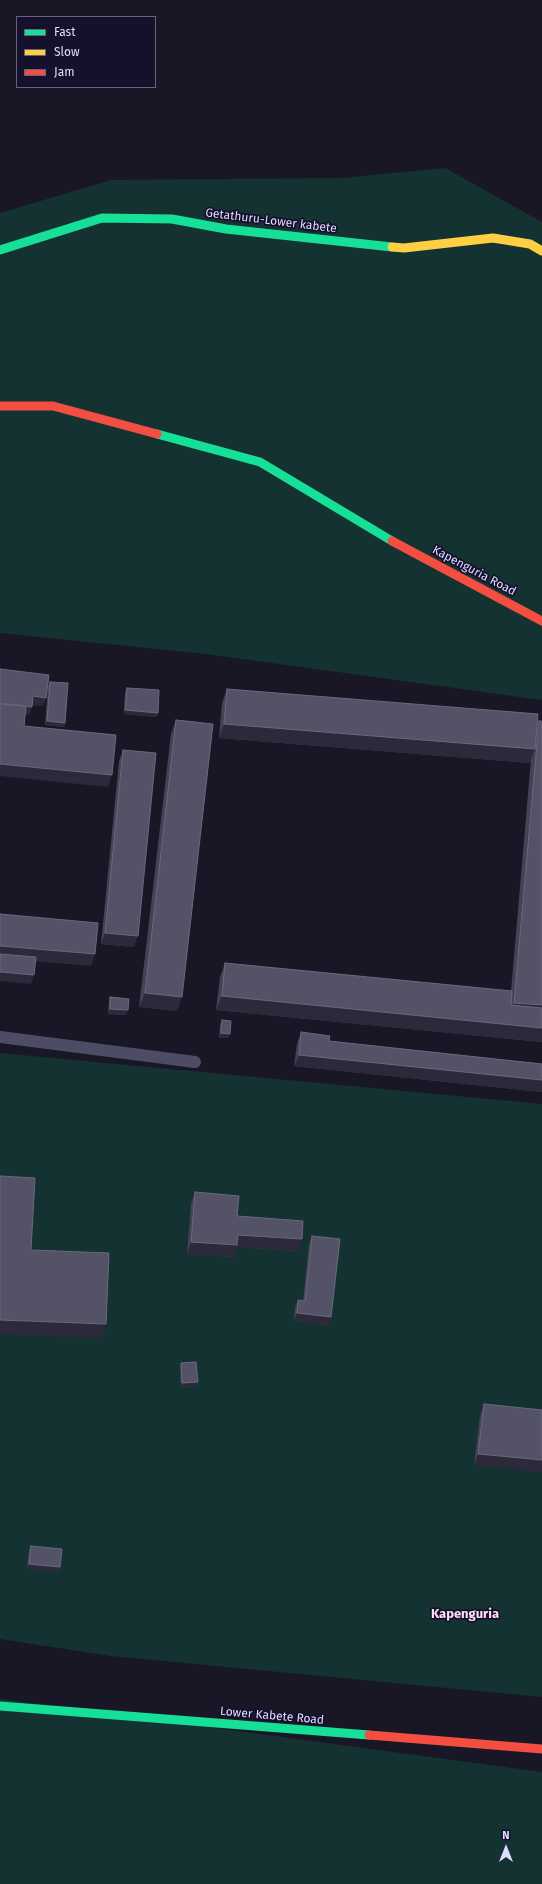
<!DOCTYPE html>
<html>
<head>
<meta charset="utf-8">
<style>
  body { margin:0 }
  #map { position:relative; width:542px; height:1884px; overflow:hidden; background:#191726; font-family:"Fira Sans",sans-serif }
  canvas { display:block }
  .legend { position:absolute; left:16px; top:16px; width:140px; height:72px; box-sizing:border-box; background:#15112c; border:1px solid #666280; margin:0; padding:5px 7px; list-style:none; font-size:12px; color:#dfdcff }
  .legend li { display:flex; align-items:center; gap:8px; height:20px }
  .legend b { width:20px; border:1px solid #666280 }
  .north { position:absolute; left:486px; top:1828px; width:40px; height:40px; -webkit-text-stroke:3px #15112c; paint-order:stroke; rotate:0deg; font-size:11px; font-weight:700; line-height:16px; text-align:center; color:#dfdcff }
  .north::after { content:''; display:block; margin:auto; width:14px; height:18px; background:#dfdcff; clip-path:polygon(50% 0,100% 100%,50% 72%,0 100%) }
</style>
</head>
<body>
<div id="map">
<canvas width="542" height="1884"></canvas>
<ul class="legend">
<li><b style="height:5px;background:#16e098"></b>Fast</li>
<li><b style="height:5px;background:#ffcf43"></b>Slow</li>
<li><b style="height:5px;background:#f24e42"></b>Jam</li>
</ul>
<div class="north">N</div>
</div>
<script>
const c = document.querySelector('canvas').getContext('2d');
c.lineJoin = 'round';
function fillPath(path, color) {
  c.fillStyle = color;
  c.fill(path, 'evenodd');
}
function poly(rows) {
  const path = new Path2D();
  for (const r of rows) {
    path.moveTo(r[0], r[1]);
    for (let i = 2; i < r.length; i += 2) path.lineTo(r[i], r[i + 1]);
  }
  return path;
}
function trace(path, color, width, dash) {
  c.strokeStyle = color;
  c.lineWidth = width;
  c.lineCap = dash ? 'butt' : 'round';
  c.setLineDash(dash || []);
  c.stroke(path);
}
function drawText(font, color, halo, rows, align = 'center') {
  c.font = font + ' "Fira Sans",sans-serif';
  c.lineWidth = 3.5;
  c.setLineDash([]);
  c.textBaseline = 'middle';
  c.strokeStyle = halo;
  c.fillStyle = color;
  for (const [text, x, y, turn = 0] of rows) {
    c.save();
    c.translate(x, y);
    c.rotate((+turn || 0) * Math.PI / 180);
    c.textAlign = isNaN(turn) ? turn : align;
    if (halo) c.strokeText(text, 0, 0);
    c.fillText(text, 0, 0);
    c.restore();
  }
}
fillPath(poly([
  [445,168,542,222,542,700,206,654,0,633,0,213,111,180,342,178],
  [0,1053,542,1104,542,1697,111,1656,0,1639],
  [0,1699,542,1772,542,1884,0,1884]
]), '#153232');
trace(poly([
  [0,1037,195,1062]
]), '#4c4c66', 12);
trace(poly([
  [0,250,102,218,172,219,226,229,392,247],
  [157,434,260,462,392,541],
  [0,1706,369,1735]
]), '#16e098', 9);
trace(poly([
  [392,247,404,248,493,238,530,244,542,251]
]), '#ffcf43', 9);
trace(poly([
  [0,406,53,406,157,434],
  [392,541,542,621],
  [369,1735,542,1749]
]), '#f24e42', 9);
fillPath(poly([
  [50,682,65,723,64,727,45,725,48,686],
  [127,688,158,713,156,717,124,714,125,692],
  [227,689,537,726,539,721,542,721,542,1042,216,1010,220,977,225,963,511,991,531,759,530,763,219,738,222,703],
  [176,720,177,1011,139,1007,171,734],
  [123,750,134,947,101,944,119,761],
  [110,997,126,1015,108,1014,109,1002],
  [222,1020,228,1038,219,1038,220,1025],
  [301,1032,329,1041,542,1064,542,1092,294,1066,297,1044],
  [195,1192,237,1216,298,1251,236,1247,233,1257,187,1254,191,1204],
  [312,1236,328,1325,294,1321,295,1308,298,1300,303,1301,309,1244],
  [181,1363,198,1382,196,1386,181,1387,180,1368],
  [484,1404,542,1410,474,1465,480,1416],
  [31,1546,60,1567,58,1572,27,1568,29,1550]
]), '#444254');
fillPath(poly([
  [33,696,46,698,43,706,30,705],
  [0,703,32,707,29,715,0,712],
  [125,710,158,713,156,717,124,714],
  [47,721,65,723,64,727,45,725],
  [224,724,535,749,530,763,219,738],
  [0,764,112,775,108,787,0,776],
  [105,933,138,936,134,947,101,944],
  [0,946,95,954,91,966,0,958],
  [0,972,34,975,31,984,0,981],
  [145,993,182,997,177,1011,139,1007],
  [222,996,542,1028,542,1042,216,1010],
  [514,1003,542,1005,542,1020,509,1017],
  [110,1009,128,1010,126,1015,108,1014],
  [221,1033,230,1034,228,1038,219,1038],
  [299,1055,542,1080,542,1092,294,1066],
  [238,1235,302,1239,298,1251,236,1247,233,1257,187,1254,191,1242],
  [297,1313,331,1317,328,1325,294,1321],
  [0,1320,106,1324,101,1338,0,1334],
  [198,1382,196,1386,181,1387,182,1383],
  [478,1454,542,1460,542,1472,474,1465],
  [29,1564,60,1567,58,1572,27,1568]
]), '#2c2a3a');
const building = poly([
  [0,669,49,675,46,698,33,696,32,707,0,703,0,669],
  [50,682,68,683,65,723,47,721,50,682],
  [127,688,159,690,158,713,125,710,127,688],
  [227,689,538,714,535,749,224,724,227,689],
  [0,704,26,706,24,726,116,735,112,775,0,764,0,704],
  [176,720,213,724,182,997,145,993,176,720],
  [539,721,542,721,542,1005,514,1003,539,721],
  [123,750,156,753,138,936,105,933,123,750],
  [0,914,98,923,95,954,0,946,0,914],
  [0,954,36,957,34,975,0,972,0,954],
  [225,963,512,991,511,1005,542,1008,542,1028,222,996,225,963],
  [110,997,129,999,128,1010,110,1009,110,997],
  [222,1020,231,1021,230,1034,221,1033,222,1020],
  [301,1032,330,1036,329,1041,542,1064,542,1080,299,1055,301,1032],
  [0,1176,35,1178,31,1250,109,1253,106,1324,0,1320,0,1176],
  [195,1192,239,1196,237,1216,303,1221,302,1239,238,1235,237,1245,191,1242,195,1192],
  [312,1236,340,1239,331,1317,297,1313,298,1300,305,1301,312,1236],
  [196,1362,198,1382,182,1383,181,1363,196,1362],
  [484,1404,542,1410,542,1460,478,1454,484,1404],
  [31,1546,62,1549,60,1567,29,1564,31,1546]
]);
fillPath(building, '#545266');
trace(building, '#6a687e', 1);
drawText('12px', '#dfdcff', '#15112c', [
  ["Getathuru-Lower kabete",271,221,7],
  ["Kapenguria Road",474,571,28],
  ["Lower Kabete Road",272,1716,5]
]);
drawText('bold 13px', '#ffdef4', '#15112c', [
  ["Kapenguria",465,1614]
]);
</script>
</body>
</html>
